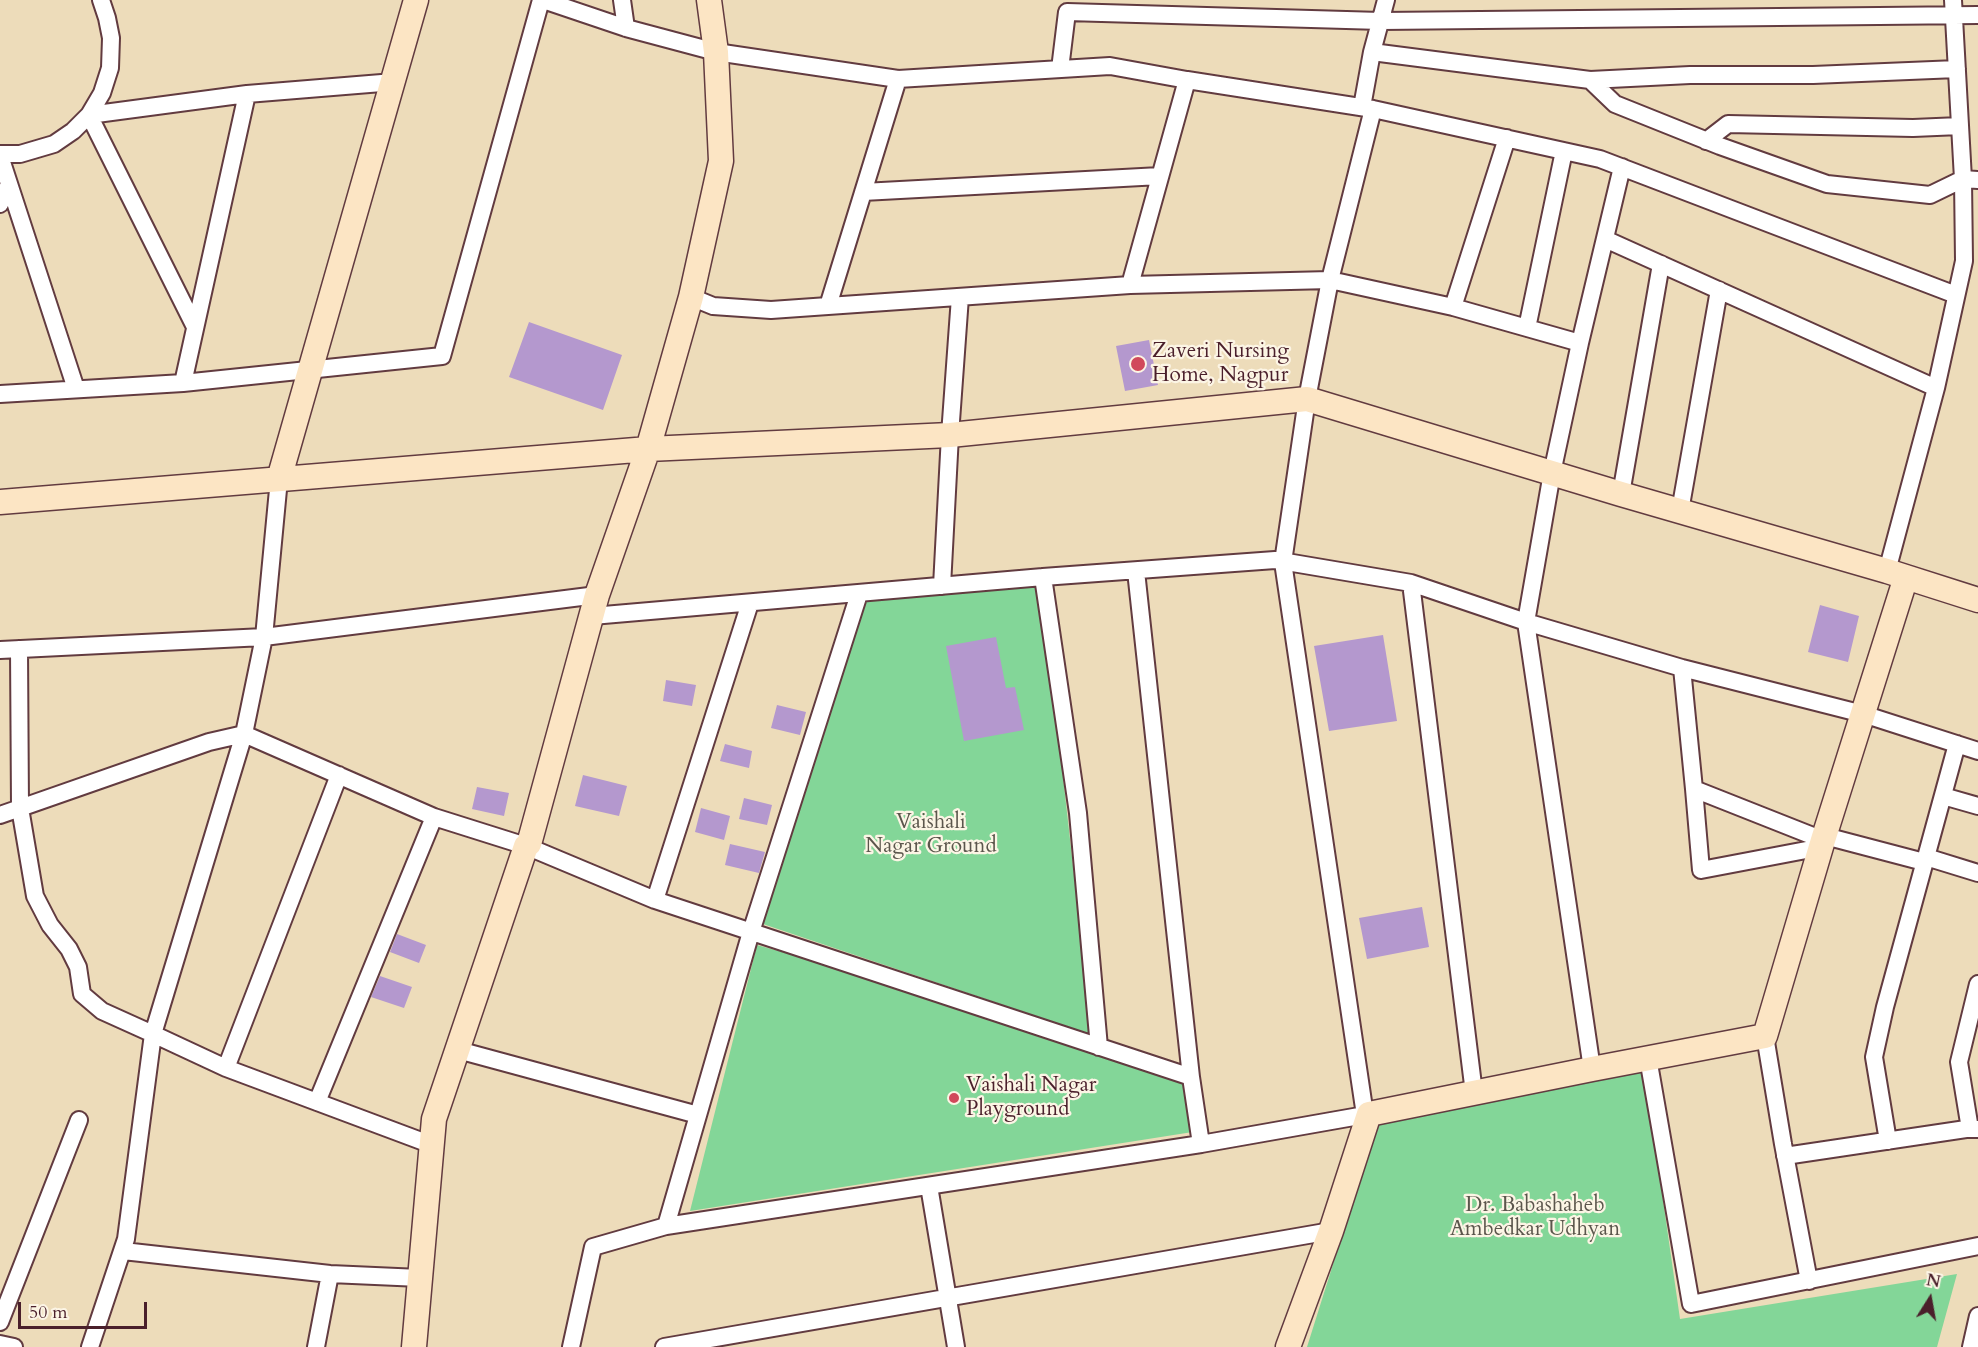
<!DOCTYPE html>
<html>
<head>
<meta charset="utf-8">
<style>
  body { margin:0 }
  #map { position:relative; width:1978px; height:1347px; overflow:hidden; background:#eddcba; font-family:Cardo,serif }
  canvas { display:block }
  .north { position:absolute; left:1900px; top:1269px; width:60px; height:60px; -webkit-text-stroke:4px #fcf5e5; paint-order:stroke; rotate:11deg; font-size:16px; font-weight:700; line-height:24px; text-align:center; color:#4a1f2b }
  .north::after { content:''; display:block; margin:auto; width:21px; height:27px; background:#4a1f2b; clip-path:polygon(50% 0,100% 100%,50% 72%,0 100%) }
  .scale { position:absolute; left:18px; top:1302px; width:129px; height:27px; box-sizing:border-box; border:3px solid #4a1f2b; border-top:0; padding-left:8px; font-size:18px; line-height:21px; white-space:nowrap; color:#4a1f2b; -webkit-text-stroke:4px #fcf5e5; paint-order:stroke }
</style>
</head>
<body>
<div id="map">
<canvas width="1978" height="1347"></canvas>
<div class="north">N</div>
<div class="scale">50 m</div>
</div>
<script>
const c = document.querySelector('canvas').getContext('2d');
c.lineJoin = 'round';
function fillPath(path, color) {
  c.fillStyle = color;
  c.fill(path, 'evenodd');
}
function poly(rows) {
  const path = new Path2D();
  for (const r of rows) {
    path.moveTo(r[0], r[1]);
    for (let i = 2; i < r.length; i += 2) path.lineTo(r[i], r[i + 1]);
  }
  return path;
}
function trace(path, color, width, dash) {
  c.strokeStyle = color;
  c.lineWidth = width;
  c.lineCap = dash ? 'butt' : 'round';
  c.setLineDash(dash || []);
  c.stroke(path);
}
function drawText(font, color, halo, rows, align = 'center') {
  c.font = font + ' Cardo,serif';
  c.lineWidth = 4.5;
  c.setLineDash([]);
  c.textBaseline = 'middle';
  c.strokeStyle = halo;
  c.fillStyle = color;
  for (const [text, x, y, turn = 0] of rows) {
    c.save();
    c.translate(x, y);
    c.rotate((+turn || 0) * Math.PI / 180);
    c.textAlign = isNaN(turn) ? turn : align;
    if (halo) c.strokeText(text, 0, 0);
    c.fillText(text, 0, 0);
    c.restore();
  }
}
fillPath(poly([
  [1041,581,1092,1035,760,923,861,595],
  [757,945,1181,1064,1199,1131,690,1211],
  [1644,1067,1680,1319,1957,1274,1937,1347,1307,1347,1380,1115]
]), '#83d698');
fillPath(poly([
  [529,322,622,355,603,410,509,377],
  [1149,340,1158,385,1125,391,1116,346],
  [1820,605,1859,616,1848,662,1808,652],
  [1383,635,1397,721,1329,731,1314,646],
  [996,637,1006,688,1015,687,1024,730,964,741,946,646],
  [666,680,696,685,692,706,663,701],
  [777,705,806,712,800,735,771,728],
  [725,744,752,751,749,768,720,761],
  [583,775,627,786,619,816,575,806],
  [477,787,509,793,504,816,472,809],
  [744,798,772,805,767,825,739,819],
  [701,808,730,816,724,840,695,832],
  [730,844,765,852,759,873,725,865],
  [1422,907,1429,947,1367,959,1359,918],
  [397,934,426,945,419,963,390,952],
  [380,976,412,987,404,1008,371,997]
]), '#b498ce');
const street = poly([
  [543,0,626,28,716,52,898,79,828,306,1130,285],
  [622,0,626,28],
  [1953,0,1963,179,1978,180],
  [1372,52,1590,80],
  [1060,69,1067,12,1381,21,1978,15],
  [898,79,1110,66,1187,80],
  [247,94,394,82],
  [1362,107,1372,52,1386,0],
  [1373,109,1187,80,1130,285,1330,280,1453,307,1580,343],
  [1706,141,1728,124,1913,128,1960,126],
  [0,154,20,154,54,144,73,131,89,115,102,93,110,68,111,38,107,18,101,0],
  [0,156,76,389],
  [863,192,1160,176],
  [0,204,9,184],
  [1605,239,1936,388],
  [691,297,713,306,771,310,828,306],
  [1453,307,1507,138],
  [1527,328,1564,151],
  [183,383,442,356,541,0],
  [0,394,183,383,247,94,89,115,195,327],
  [1621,494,1661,264],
  [1680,511,1719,290],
  [1136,571,1191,1077],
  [1887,571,1936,388,1964,261,1963,179,1930,195,1827,184,1720,146,1615,104,1590,80,1690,75,1813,75,1957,69],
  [1043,577,1078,813,1099,1047],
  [1411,583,1474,1093],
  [942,586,950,435,960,297],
  [859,594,751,932,666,1226,1201,1144],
  [592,616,1043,577,1275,560,1411,583,1526,622,1682,668,1863,714,1978,751],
  [19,649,20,808,35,896,50,925,69,949,78,967,82,994,102,1011,153,1034,126,1239,90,1347],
  [0,650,264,637,279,479],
  [1682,668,1694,789,1823,840],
  [1694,789,1701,870,1822,847],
  [1943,796,1978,806],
  [0,815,209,742,244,734,264,637,597,595],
  [1825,836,1924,862],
  [1926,857,1978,873],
  [655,900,750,603],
  [1765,1036,1783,1144,1809,1281],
  [458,1050,698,1115],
  [1648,1058,1691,1304,1978,1246],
  [226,1068,339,775],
  [1592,1069,1526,622,1552,473,1580,343,1622,167],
  [317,1102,434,817],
  [1369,1114,1365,1115,1283,562,1307,399,1330,280,1373,109,1600,159,1956,295],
  [1970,1129,1959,1062,1978,984],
  [1888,1141,1874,1057,1885,1007,1957,744],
  [432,1145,226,1068,153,1034,244,734,434,817,526,846,655,900,1191,1077,1201,1144,1365,1115],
  [1785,1156,1966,1129,1978,1129],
  [929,1186,956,1347],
  [123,1251,330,1274,420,1278],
  [0,1322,79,1120],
  [0,1344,14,1347],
  [316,1347,330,1274],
  [571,1347,593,1247,666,1226],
  [664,1347,1331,1231],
  [1971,1347,1978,1316]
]);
const secondary = poly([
  [279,479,416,0],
  [0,502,648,449,950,435,1307,399,1621,494,1887,571,1978,600],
  [414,1347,434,1119,526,846,529,844,597,595,648,449,691,297,721,161,716,52,709,0],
  [1288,1347,1331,1231,1369,1114,1592,1069,1765,1036,1823,840,1906,577]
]);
trace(street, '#623b40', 20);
trace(secondary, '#623b40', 27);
trace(street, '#fff', 16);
trace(secondary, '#fce5c4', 24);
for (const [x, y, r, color] of [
  [1138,364,8,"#d1495b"],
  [954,1098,6,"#d1495b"]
]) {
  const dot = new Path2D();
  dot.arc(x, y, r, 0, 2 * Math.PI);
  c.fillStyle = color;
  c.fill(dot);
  trace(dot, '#fcf5e5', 2);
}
drawText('21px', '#4a1f2b', '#fcf5e5', [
  ["Zaveri Nursing",1152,352],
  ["Home, Nagpur",1152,376],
  ["Vaishali Nagar",966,1086],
  ["Playground",966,1110]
], 'left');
drawText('21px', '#5b564c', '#fcf5e5', [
  ["Vaishali",931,823],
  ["Nagar Ground",931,847],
  ["Dr. Babashaheb",1535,1206],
  ["Ambedkar Udhyan",1535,1230]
]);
</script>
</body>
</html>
